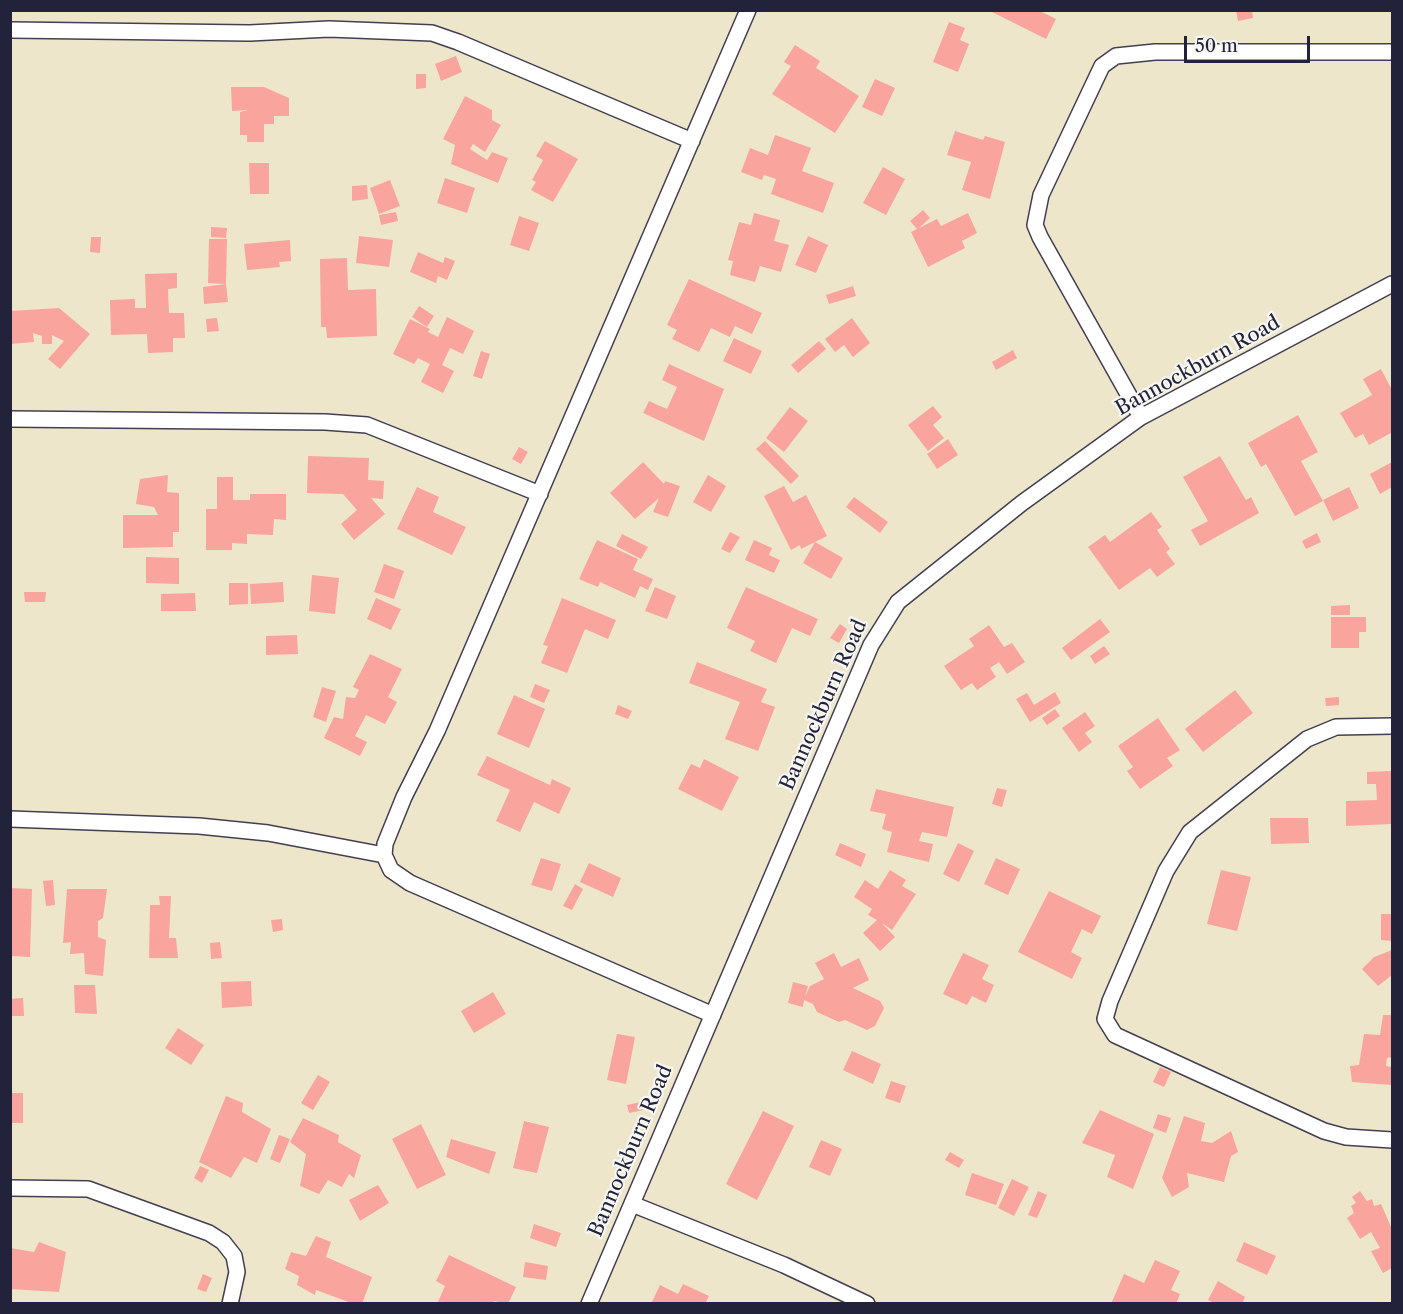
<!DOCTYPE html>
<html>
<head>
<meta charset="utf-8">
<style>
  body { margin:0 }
  #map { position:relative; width:1403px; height:1314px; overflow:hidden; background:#eee6cb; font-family:"Libre Caslon Text",serif }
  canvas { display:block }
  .frame { position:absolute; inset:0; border:12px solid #22223b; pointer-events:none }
  .scale { position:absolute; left:1184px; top:36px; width:126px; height:27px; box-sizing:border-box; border:3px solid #22223b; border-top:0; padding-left:8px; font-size:18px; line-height:21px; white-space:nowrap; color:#22223b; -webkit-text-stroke:4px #f6f6f2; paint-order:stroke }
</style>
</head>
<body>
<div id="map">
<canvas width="1403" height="1314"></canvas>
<div class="frame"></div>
<div class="scale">50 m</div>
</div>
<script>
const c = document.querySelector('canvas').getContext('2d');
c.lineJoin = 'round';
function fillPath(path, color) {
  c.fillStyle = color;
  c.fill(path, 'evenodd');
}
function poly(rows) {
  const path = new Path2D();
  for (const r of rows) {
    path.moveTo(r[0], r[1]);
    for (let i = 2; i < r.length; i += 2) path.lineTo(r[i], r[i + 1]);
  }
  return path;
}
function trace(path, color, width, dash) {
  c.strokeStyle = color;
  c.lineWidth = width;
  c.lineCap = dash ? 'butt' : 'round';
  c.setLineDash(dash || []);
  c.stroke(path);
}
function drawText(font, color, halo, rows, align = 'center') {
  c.font = font + ' "Libre Caslon Text",serif';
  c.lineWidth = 4.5;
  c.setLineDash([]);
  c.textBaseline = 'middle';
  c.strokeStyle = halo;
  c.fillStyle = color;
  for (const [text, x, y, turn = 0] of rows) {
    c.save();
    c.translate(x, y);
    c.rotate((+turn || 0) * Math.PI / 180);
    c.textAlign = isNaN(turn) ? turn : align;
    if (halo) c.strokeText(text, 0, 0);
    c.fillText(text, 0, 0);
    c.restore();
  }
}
fillPath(poly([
  [988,10,1038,10,1056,19,1046,39],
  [1236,10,1252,10,1253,18,1238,21],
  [949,22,965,28,960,40,969,44,958,72,933,62],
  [795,45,820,61,816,68,859,96,835,133,772,94,791,66,784,62],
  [456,56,462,72,441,81,435,64],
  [416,74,426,74,426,88,416,89],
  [875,79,895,88,882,116,862,107],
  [231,87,264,87,289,98,289,116,274,116,274,124,264,124,264,142,247,142,247,135,240,135,240,112,248,110,232,111],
  [465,96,492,110,492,120,501,125,485,152,473,144,470,149,487,160,492,152,508,158,498,183,451,164,455,145,443,139],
  [955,131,983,140,985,136,1005,142,990,199,962,190,971,162,947,155],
  [775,135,811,148,802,171,834,183,823,213,771,194,776,179,764,175,762,180,741,172,750,148,768,155],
  [545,141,578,159,553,202,531,190,536,182,532,180,543,160,536,156],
  [249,163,269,163,269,194,250,194],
  [883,167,905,179,886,215,863,203],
  [445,178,475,188,467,213,437,203],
  [390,180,400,206,379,214,370,188],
  [367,185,368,199,352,201,352,186],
  [923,210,930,218,919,228,937,219,941,226,968,213,977,233,962,241,965,248,928,267,911,232,917,229,910,221],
  [396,212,398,221,381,225,379,215],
  [754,213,780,220,774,241,789,245,781,272,760,266,755,282,730,275,733,261,728,260,739,222,751,225],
  [519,216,539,223,529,251,510,245],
  [211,227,227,228,226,238,211,237],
  [359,236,393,240,389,267,356,263],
  [808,236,828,245,816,273,795,265],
  [91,237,101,237,100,253,90,252],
  [209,239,227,239,226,284,208,283],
  [290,240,291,261,279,262,280,267,247,270,244,244],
  [418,252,443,263,445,257,455,261,447,280,438,276,436,283,410,272],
  [347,258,348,290,376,289,377,336,327,338,326,327,321,327,320,259],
  [177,273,177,288,168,289,169,313,184,313,185,338,173,338,173,352,148,353,147,334,111,335,110,300,135,299,135,308,146,308,145,274],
  [689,279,762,313,752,334,735,326,730,337,711,328,699,352,672,339,677,330,667,325],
  [226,284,228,302,204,304,203,287],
  [853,286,856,296,829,304,826,295],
  [419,306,434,316,427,327,412,317],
  [59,308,90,334,60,369,48,359,64,341,52,335,52,344,42,344,42,336,33,333,34,342,10,344,10,311],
  [447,317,474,331,463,354,450,348,442,365,454,371,443,393,421,382,430,364,418,358,414,364,393,354,410,319,430,329,428,332,438,337],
  [217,318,219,331,207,332,206,319],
  [852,318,870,343,853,357,844,345,835,352,825,339],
  [734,338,762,351,751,374,723,361],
  [819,341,826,349,798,373,791,365],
  [1013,350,1017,358,996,370,992,362],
  [481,351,490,354,482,379,473,376],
  [669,364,724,389,704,441,643,413,649,401,667,409,677,387,662,380],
  [1381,369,1392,390,1392,437,1391,433,1369,445,1363,434,1355,438,1340,413,1372,395,1363,379],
  [933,406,942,417,933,425,944,438,928,451,908,425],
  [790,407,808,421,784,452,766,438],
  [1298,415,1318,452,1301,461,1323,501,1295,516,1266,464,1261,467,1248,443],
  [948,439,958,455,937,469,927,454],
  [765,441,799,476,791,484,756,449],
  [519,447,528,452,521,464,512,459],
  [308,456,369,458,368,480,384,481,383,499,371,498,385,514,354,540,341,524,357,510,343,494,307,493],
  [1220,456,1246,500,1251,497,1259,513,1200,546,1191,530,1208,521,1183,477],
  [643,462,664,484,665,481,680,486,668,517,653,512,659,498,635,519,610,493],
  [1392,462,1392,487,1380,494,1370,474],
  [168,475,167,492,179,493,179,532,173,532,173,547,123,548,123,515,158,515,154,507,136,504,140,479],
  [708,475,726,486,711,512,693,502],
  [217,477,233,477,233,500,250,500,250,494,286,494,286,520,274,519,273,535,247,534,247,544,232,543,232,550,206,550,206,509,217,509],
  [784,486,793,502,806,495,827,536,801,549,800,545,791,550,764,496],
  [417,487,439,497,433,512,466,527,452,555,397,529],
  [1349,487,1359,508,1333,521,1323,500],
  [854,497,888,522,880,533,846,507],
  [1151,512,1162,527,1157,530,1170,549,1166,552,1175,564,1157,577,1150,568,1119,590,1088,547,1105,535,1110,542],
  [730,532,740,537,730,553,721,549],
  [1317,533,1321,542,1306,549,1302,541],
  [622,534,648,547,641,559,616,546],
  [597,540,638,559,633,570,653,579,648,590,640,586,635,598,600,582,598,587,579,579],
  [754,540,772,548,769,555,780,560,774,573,745,560],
  [815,542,843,558,831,579,803,563],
  [146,557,179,558,179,584,146,583],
  [384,564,404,571,394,599,374,592],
  [312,575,339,578,335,614,309,611],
  [283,582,284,602,251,604,250,584],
  [229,583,248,583,248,604,229,605],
  [655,587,676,596,667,619,645,611],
  [746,587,818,619,810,636,792,628,776,663,750,651,755,641,727,628],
  [24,592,46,592,45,602,25,602],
  [195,593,196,611,161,611,161,594],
  [376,598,401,609,391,630,367,619],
  [562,598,616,620,608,639,585,629,567,673,541,663,548,646,543,645],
  [1350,605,1350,615,1331,615,1331,606],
  [1331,617,1366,617,1366,632,1359,632,1359,648,1331,648],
  [1100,619,1110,632,1071,660,1062,648],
  [840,624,847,629,839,643,830,638],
  [989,625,1004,647,1012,643,1025,662,1007,674,999,662,990,668,996,677,977,690,972,683,961,690,944,666,974,646,969,639],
  [297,635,298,654,266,655,266,636],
  [1104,646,1110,654,1095,664,1090,656],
  [370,654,402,669,388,697,397,702,385,724,366,715,355,736,367,742,360,756,324,738,334,717,343,719,346,697,355,698,359,690,353,687],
  [697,662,767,689,761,702,775,707,758,751,725,739,740,702,689,683],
  [535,684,550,690,544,703,530,697],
  [322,687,336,691,326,722,313,717],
  [1235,690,1253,713,1203,752,1185,729],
  [1055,692,1061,703,1030,722,1016,699,1027,693,1034,705],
  [514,695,545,709,529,748,497,734],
  [1339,697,1339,705,1326,706,1325,698],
  [618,705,632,711,628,719,615,714],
  [1055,709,1060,716,1047,725,1042,718],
  [1085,712,1095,726,1085,733,1092,742,1079,752,1062,728],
  [1158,718,1180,750,1167,758,1173,766,1140,789,1127,771,1133,767,1118,746],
  [487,756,550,785,552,779,571,788,559,814,534,802,520,832,496,821,510,790,477,775],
  [704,759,739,777,722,811,678,789,691,764,700,768],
  [1392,771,1392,824,1346,826,1346,801,1377,800,1376,784,1367,784,1367,772],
  [997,788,1007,790,1002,807,992,804],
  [876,789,954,807,947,837,922,832,919,841,933,844,929,862,887,852,892,832,882,829,886,814,870,811],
  [1270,818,1308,818,1309,843,1271,844],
  [840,843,866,854,861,867,835,855],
  [958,843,974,851,959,882,943,874],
  [541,858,561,864,552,891,531,885],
  [996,858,1020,869,1008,895,984,884],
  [589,863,621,878,613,897,580,882],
  [890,870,906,880,902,886,916,894,892,930,882,923,895,937,880,951,863,933,877,920,868,915,872,909,854,897,865,880,878,889],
  [1221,870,1251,877,1237,931,1207,924],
  [53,880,55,905,46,906,43,881],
  [575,884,583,889,572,910,563,906],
  [10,888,32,889,30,957,11,956],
  [67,889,107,889,103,918,98,921,98,937,106,940,103,976,85,974,84,953,70,954,71,942,63,943],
  [1049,891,1101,916,1092,934,1082,929,1071,952,1082,958,1072,979,1018,952],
  [159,896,171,896,169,938,176,938,178,958,149,958,150,905,160,905],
  [1381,914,1392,914,1392,941,1381,940],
  [282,919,283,930,273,932,271,920],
  [220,942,222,958,211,959,210,943],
  [1392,950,1392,975,1378,986,1362,969,1374,957],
  [834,953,841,967,859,958,869,980,853,988,880,1001,884,1008,875,1026,867,1030,845,1020,839,1022,817,1012,813,1004,804,1000,803,1007,788,1003,793,982,808,986,805,997,810,986,824,979,815,963],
  [963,953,989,965,982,979,994,985,986,1003,972,996,967,1005,943,994],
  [251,981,252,1006,222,1008,221,982],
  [74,985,95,985,97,1014,75,1013],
  [493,992,506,1014,474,1033,461,1011],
  [23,998,24,1016,10,1016,10,999],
  [1383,1015,1392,1015,1392,1057,1387,1058,1386,1066,1392,1067,1392,1085,1352,1082,1350,1066,1359,1065,1364,1034,1380,1035],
  [178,1028,204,1045,191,1065,165,1048],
  [617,1034,635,1037,626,1084,607,1080],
  [852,1051,881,1064,873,1084,843,1070],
  [1160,1067,1171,1072,1164,1087,1153,1082],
  [318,1075,330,1082,313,1110,301,1103],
  [891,1081,906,1086,900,1103,885,1098],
  [10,1093,23,1093,23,1123,10,1123],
  [226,1096,243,1103,242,1112,271,1129,257,1163,244,1157,231,1178,199,1162],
  [641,1102,643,1110,629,1113,627,1105],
  [1100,1110,1154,1134,1133,1189,1107,1177,1115,1155,1082,1143],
  [763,1111,794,1126,757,1200,726,1184],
  [1158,1114,1171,1118,1166,1133,1153,1128],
  [1184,1116,1205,1123,1201,1141,1212,1143,1231,1131,1238,1152,1231,1156,1224,1182,1187,1173,1189,1187,1172,1197,1162,1178],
  [303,1118,339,1135,338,1142,361,1155,354,1178,349,1174,342,1187,328,1180,319,1194,300,1186,306,1154,290,1142],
  [524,1121,549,1127,537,1173,513,1168],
  [421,1124,446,1175,417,1189,392,1139],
  [279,1135,290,1139,280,1163,270,1159],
  [451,1139,496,1152,489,1174,446,1157],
  [821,1140,842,1149,830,1176,809,1167],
  [950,1152,964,1160,959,1168,945,1160],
  [200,1166,209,1170,202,1183,194,1178],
  [972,1173,1004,1184,996,1205,965,1195],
  [1012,1179,1029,1187,1014,1216,998,1208],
  [378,1185,389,1203,360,1221,349,1200],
  [1038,1191,1047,1195,1037,1218,1028,1215],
  [1360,1191,1367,1201,1372,1199,1374,1206,1381,1204,1392,1229,1392,1268,1383,1273,1371,1251,1380,1248,1371,1232,1360,1239,1347,1218,1354,1213,1351,1206,1356,1203,1352,1197],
  [534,1224,561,1233,556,1247,530,1238],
  [316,1236,331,1242,326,1257,372,1277,362,1304,354,1304,316,1290,315,1295,297,1285,299,1276,285,1269,291,1252,306,1256],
  [39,1242,66,1252,59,1292,10,1289,10,1248,34,1252],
  [1244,1242,1276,1256,1267,1275,1236,1261],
  [449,1255,516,1287,508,1304,494,1301,492,1304,437,1304,445,1286,436,1281],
  [1155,1260,1180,1271,1171,1290,1180,1294,1176,1304,1111,1304,1124,1274,1144,1283],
  [525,1262,548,1266,546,1280,523,1277],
  [203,1274,212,1278,206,1292,197,1289],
  [1218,1281,1245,1297,1242,1304,1216,1304,1208,1300],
  [683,1284,709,1296,705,1304,651,1304,660,1285,678,1294]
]), '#f9a49d');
const street = poly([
  [10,30,250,33,329,29,432,33,458,42,692,141],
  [1141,417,1040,237,1035,225,1041,195,1102,66,1116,56,1155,52,1392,52],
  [10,419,325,422,367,425,540,494],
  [1392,726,1336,727,1307,739,1190,832,1166,871,1110,1001,1105,1019,1115,1035,1324,1131,1346,1137,1392,1140],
  [10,819,199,826,268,833,384,855],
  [713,1015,410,883,391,870,384,855,385,844,404,797,437,731,748,10],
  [10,1188,88,1189,209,1233,223,1242,234,1256,237,1272,230,1304],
  [632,1204,784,1265,867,1304],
  [589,1304,871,645,898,602,1022,503,1141,417,1392,284]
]);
trace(street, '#413f51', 18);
trace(street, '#fff', 15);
drawText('20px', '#22223b', '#f6f6f2', [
  ["Bannockburn Road",1198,366,-29],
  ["Bannockburn Road",824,705,-66],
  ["Bannockburn Road",631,1151,-67]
]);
</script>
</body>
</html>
